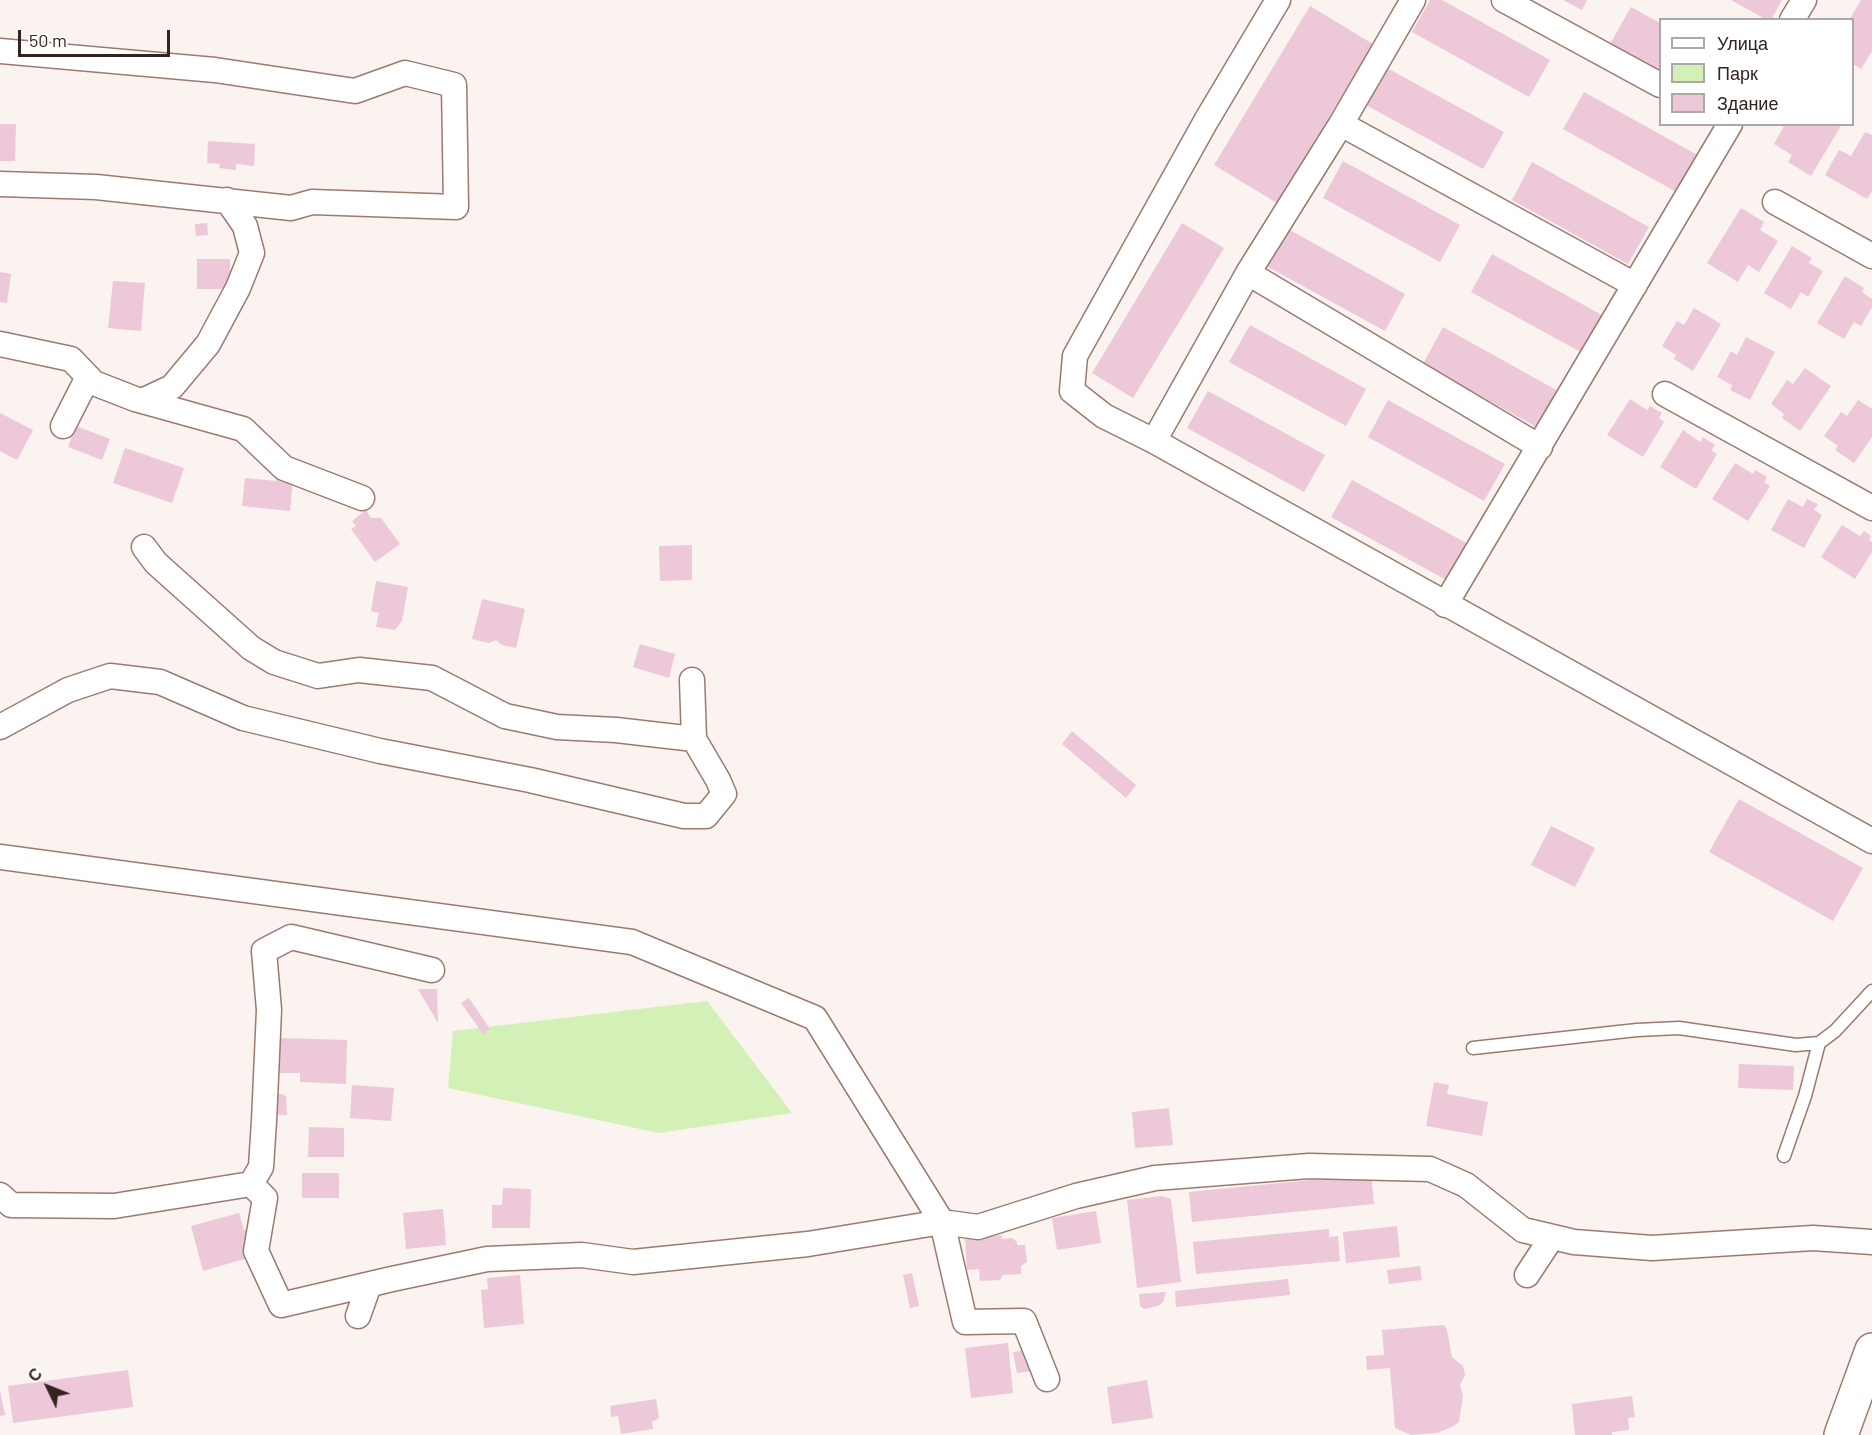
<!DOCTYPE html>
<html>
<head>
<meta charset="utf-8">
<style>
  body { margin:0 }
  #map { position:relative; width:1872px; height:1435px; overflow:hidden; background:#faf3ef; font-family:Barlow,sans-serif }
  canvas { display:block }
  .legend { position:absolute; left:1659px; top:18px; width:195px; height:108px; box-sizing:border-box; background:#fff; border:2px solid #ada7a5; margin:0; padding:8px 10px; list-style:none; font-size:18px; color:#32241e }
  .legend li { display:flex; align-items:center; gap:12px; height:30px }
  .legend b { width:30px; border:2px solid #ada7a5 }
  .north { position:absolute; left:18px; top:1357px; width:60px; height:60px; -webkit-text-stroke:4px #fff; paint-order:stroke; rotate:313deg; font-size:16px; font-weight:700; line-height:24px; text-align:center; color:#32241e }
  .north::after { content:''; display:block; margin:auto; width:21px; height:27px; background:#32241e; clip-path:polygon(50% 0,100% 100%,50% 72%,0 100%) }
  .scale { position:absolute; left:18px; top:30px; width:152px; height:27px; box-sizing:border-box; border:3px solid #32241e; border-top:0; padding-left:8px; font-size:18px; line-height:21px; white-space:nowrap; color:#32241e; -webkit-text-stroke:4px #fff; paint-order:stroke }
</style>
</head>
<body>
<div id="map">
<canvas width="1872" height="1435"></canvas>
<ul class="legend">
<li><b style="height:8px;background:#fff"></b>Улица</li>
<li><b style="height:16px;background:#d3f0b6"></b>Парк</li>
<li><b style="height:16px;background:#edc8d9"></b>Здание</li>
</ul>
<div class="north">С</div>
<div class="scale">50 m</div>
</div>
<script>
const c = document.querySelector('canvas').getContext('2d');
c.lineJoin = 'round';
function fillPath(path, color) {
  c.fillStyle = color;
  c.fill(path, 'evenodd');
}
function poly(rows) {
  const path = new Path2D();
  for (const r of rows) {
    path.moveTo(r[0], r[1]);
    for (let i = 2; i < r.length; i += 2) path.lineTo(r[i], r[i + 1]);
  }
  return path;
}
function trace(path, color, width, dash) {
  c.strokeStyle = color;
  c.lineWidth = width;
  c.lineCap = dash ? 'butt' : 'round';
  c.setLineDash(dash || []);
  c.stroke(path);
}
fillPath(poly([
  [707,1001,792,1113,659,1133,448,1088,453,1031]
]), '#d3f0b6');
fillPath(poly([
  [1430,0,1442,0,1550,60,1529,97,1412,32],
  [1563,0,1587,0,1582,10],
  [1731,0,1782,0,1771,20,1767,20],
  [1861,0,1872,0,1872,51,1861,69,1852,63,1852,20,1849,20],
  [1310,6,1373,44,1277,203,1214,165],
  [1631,7,1660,23,1660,71,1610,44],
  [1387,68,1504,132,1483,169,1366,105],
  [1584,92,1701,157,1680,194,1563,129],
  [0,124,16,124,15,161,0,161],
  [1785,124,1842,124,1811,176,1788,162,1792,155,1774,144],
  [1865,132,1872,135,1872,191,1867,199,1825,175,1839,150,1851,156],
  [208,141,255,144,254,166,236,164,236,170,219,168,220,164,207,163],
  [1343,161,1460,225,1440,262,1323,198],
  [1532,162,1649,227,1628,264,1512,200],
  [1741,208,1764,222,1760,230,1778,241,1759,272,1748,265,1738,282,1707,263],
  [207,223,208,235,196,236,195,224],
  [1182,223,1224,248,1133,398,1092,373],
  [1288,229,1405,294,1385,331,1268,267],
  [1792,246,1812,258,1809,263,1823,271,1808,297,1801,292,1791,309,1764,293],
  [1492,254,1609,319,1588,356,1471,292],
  [197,259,230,259,230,289,197,289],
  [0,272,11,274,7,303,0,302],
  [1845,276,1864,288,1862,292,1872,299,1872,307,1861,326,1854,322,1844,339,1817,323],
  [113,281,145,283,141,331,108,328],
  [1694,308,1721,324,1693,371,1674,359,1676,355,1662,346,1677,321,1684,325],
  [1250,325,1366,389,1346,426,1229,362],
  [1443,327,1560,392,1540,429,1423,364],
  [1746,337,1775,352,1750,400,1730,390,1732,385,1717,377,1731,351,1737,355],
  [1805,368,1831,386,1800,431,1782,418,1784,414,1771,404,1787,380,1793,384],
  [1208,391,1325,455,1304,492,1187,428],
  [1630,399,1647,410,1650,406,1662,413,1659,418,1664,422,1643,457,1607,435],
  [1388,400,1505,464,1484,501,1368,437],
  [1858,400,1872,409,1872,437,1854,463,1835,450,1838,446,1824,436,1841,412,1847,416],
  [0,413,33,430,17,460,0,451],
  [76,426,110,439,102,460,68,447],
  [1683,430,1700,442,1703,437,1715,445,1711,450,1717,454,1696,489,1660,467],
  [125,448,184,468,172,503,113,483],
  [1735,463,1753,474,1755,470,1767,477,1764,482,1770,486,1748,521,1712,499],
  [245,478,276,481,279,478,293,479,290,511,242,506],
  [1352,480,1468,544,1448,581,1331,517],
  [1788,499,1803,507,1807,499,1818,504,1814,510,1822,515,1804,548,1771,530],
  [366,510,371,518,381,518,400,544,375,562,351,529,356,526,352,521],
  [1842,525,1860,536,1864,531,1871,536,1869,540,1872,542,1872,552,1855,579,1821,557],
  [692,545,692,580,660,581,659,546],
  [376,581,408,587,402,621,395,630,376,627,379,613,371,611],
  [482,599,525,609,516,648,502,645,496,640,489,643,472,639],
  [640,644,675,654,669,678,633,667],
  [1072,731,1136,785,1126,798,1062,744],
  [1739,799,1863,868,1833,921,1709,852],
  [1551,826,1595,848,1575,887,1531,865],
  [418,989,437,989,438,1023],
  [469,998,490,1029,483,1034,461,1003],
  [278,1038,347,1040,346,1084,300,1082,300,1073,277,1073],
  [1739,1064,1794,1066,1793,1090,1738,1088],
  [1434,1082,1449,1085,1447,1094,1488,1102,1482,1136,1426,1126],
  [352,1085,394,1088,391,1121,350,1118],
  [282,1094,286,1096,287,1115,274,1115,273,1095],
  [1169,1108,1173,1145,1135,1148,1132,1112],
  [309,1127,344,1128,344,1157,308,1157],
  [302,1173,339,1173,339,1198,302,1198],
  [1371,1174,1374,1204,1192,1222,1189,1192],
  [503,1188,531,1189,530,1228,492,1228,492,1205,502,1205],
  [1161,1196,1171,1199,1181,1282,1137,1288,1127,1200],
  [443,1209,446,1245,406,1249,403,1213],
  [1096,1211,1101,1243,1057,1250,1052,1218],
  [239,1213,244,1230,248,1229,251,1257,203,1271,191,1226],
  [1397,1226,1400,1257,1346,1263,1343,1232],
  [1329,1229,1329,1237,1338,1236,1340,1261,1196,1274,1193,1242],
  [1003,1235,1001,1239,1012,1238,1017,1242,1017,1245,1025,1245,1027,1262,1021,1266,1021,1274,1003,1275,1000,1280,980,1281,979,1269,967,1270,965,1238],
  [1420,1266,1422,1280,1389,1284,1387,1270],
  [912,1273,919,1306,910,1308,903,1275],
  [520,1275,524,1324,484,1328,481,1290,488,1289,487,1278],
  [1288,1279,1290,1295,1176,1307,1175,1291],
  [1166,1292,1163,1302,1158,1306,1144,1309,1140,1306,1139,1294],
  [1444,1325,1447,1330,1452,1357,1463,1366,1465,1375,1460,1385,1463,1395,1459,1422,1454,1426,1437,1433,1411,1435,1395,1428,1390,1368,1367,1370,1366,1356,1384,1355,1382,1330],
  [1008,1343,1013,1393,971,1398,965,1348],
  [1028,1350,1032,1371,1017,1373,1013,1352],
  [128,1370,133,1407,13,1423,8,1386],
  [1147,1380,1153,1418,1112,1424,1107,1387],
  [0,1391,5,1415,0,1416],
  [1632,1396,1635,1417,1628,1418,1629,1430,1612,1432,1612,1435,1575,1435,1572,1404],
  [656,1399,659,1418,652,1422,653,1429,621,1434,618,1416,611,1417,610,1406]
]), '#edc8d9');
const service = poly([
  [1473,1048,1637,1030,1679,1028,1796,1045,1819,1043,1835,1031,1872,991],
  [1784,1156,1805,1096,1819,1043]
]);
const minor = poly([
  [1278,0,1206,121,1075,356,1072,391,1104,416,1154,441,1872,841],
  [1504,0,1660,85],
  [1792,20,1804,0],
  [0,51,215,70,355,91,405,73,454,85,456,207,312,202,291,208,96,187,0,184],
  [1341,124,1635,285],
  [1775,202,1872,256],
  [1248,273,1540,447],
  [0,344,71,359,94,383,135,399,243,429,284,468,362,498],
  [1665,394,1872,508],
  [142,401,172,387,208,344,238,288,252,253,245,226,227,200],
  [63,426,88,377],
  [1154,441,1248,273,1341,124,1413,0],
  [1445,605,1730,124],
  [692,680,694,739],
  [0,727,68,690,110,676,160,682,243,718,380,751,530,780,684,816,706,816,724,794,718,780,694,739,616,730,557,727,505,716,432,678,359,670,318,676,274,662,251,648,156,563,144,547],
  [0,857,632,942,815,1018,942,1222,978,1227,1076,1196,1155,1178,1309,1166,1430,1169,1466,1185,1523,1230,1574,1242,1652,1248,1813,1238,1872,1242],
  [251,1184,261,1167,264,1121,269,1010,264,951,291,937,432,970],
  [0,1195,11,1205,114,1206,251,1184,265,1198,256,1251,281,1305,392,1279,487,1259,582,1255,633,1262,808,1244,942,1222,965,1322,1024,1321,1047,1379],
  [1527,1275,1552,1237],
  [358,1316,369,1285]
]);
const secondary = poly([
  [1841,1435,1872,1350]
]);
trace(service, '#9c7b6c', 15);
trace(minor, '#9c7b6c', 27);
trace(secondary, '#9c7b6c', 36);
trace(service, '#fff', 12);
trace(minor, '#fff', 24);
trace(secondary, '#fff', 33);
</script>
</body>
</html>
